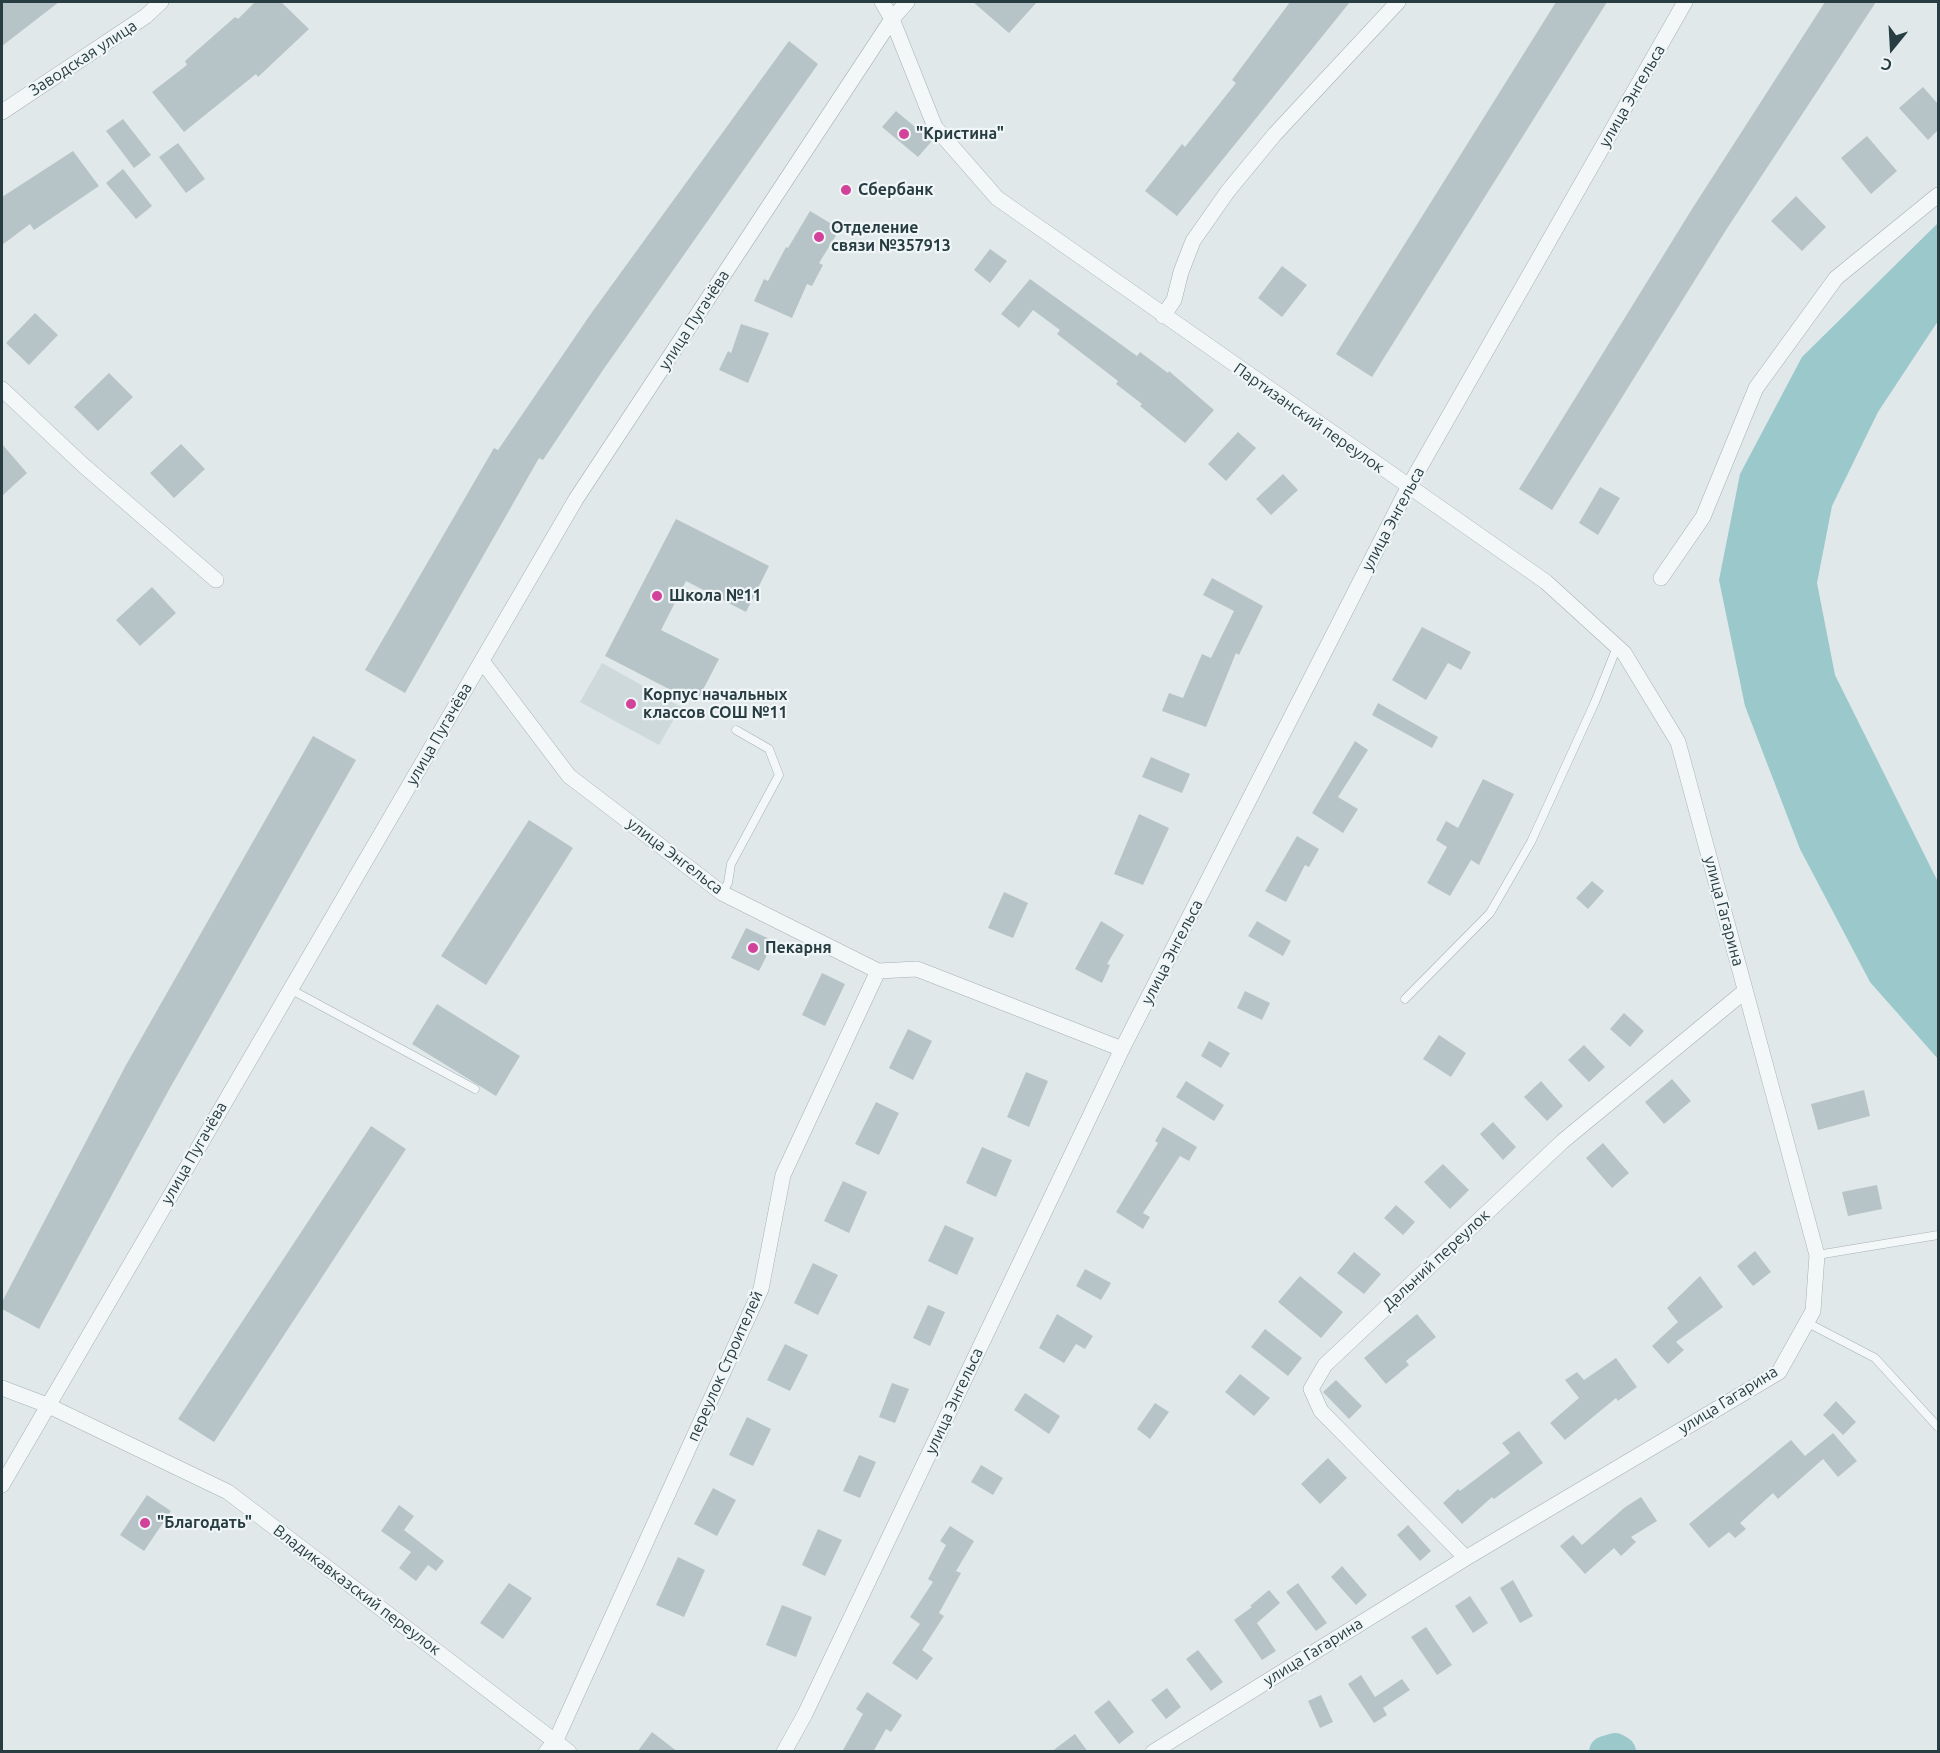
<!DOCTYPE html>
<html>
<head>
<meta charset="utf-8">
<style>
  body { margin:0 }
  #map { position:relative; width:1940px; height:1753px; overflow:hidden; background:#e0e8ea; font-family:Ubuntu,sans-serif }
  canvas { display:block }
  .frame { position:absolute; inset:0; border:3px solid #283d42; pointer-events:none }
  .north { position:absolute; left:1862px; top:18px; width:60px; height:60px; -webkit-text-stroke:4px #f0f6f7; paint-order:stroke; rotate:198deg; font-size:16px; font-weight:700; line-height:24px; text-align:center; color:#283d42 }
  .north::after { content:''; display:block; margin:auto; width:21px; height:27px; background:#283d42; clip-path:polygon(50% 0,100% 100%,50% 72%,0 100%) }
</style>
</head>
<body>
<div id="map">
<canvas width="1940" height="1753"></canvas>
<div class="frame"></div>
<div class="north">С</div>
</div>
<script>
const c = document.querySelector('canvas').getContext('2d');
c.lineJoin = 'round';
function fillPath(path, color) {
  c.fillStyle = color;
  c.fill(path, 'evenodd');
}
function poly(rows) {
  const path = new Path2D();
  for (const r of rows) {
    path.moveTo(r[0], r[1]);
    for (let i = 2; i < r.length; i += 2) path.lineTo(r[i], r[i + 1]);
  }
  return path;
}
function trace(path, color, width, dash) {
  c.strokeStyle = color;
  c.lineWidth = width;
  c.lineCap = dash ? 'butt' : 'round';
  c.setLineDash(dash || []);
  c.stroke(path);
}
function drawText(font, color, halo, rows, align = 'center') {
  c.font = font + ' Ubuntu,sans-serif';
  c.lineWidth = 4.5;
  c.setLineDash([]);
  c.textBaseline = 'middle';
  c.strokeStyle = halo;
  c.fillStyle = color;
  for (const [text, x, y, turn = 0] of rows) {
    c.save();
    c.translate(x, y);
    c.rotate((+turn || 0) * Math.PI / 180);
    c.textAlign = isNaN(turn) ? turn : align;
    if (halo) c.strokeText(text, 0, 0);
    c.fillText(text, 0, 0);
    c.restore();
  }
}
fillPath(poly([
  [602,663,681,707,659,745,580,702]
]), '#ced9dc');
fillPath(poly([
  [1938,223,1938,321,1878,412,1832,506,1817,583,1835,675,1938,882,1938,1059,1870,982,1800,849,1745,706,1719,580,1740,474,1802,357]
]), '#9ac8cb');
trace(poly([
  [1605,1752,1615,1749,1620,1752]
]), '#9ac8cb', 32);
fillPath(poly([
  [2,2,59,2,2,46],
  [255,2,281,2,309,29,258,77,256,74,184,132,152,92,187,65,185,61,235,17,238,19],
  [973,2,1037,2,1009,33],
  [1290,2,1350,2,1177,216,1145,191,1182,144,1185,147,1236,83,1232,80],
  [1556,2,1607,2,1372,377,1336,354],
  [1825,2,1876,2,1726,230,1552,510,1519,489,1692,209],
  [789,41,818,64,603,370,543,460,539,458,405,693,365,670,494,448,498,450,590,315],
  [1923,87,1938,104,1938,130,1928,140,1899,108],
  [896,111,932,141,918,157,882,127],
  [123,119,151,155,134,168,106,131],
  [1867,136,1897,171,1871,194,1841,158],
  [178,143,205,179,186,193,159,157],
  [73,151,99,186,34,230,30,224,2,245,2,197],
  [123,169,152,206,136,219,106,183],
  [1796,196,1826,227,1802,251,1771,221],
  [810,211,840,229,819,263,823,265,812,286,807,284,792,318,754,301,764,279,768,281,786,247,788,248],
  [990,249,1007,261,990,283,974,270],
  [1282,266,1307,285,1282,317,1258,298],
  [1030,279,1137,356,1140,352,1168,373,1169,371,1214,410,1185,443,1140,406,1142,404,1116,384,1118,381,1057,334,1060,330,1033,310,1019,328,1001,314],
  [35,313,58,335,29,365,6,343],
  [741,324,769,333,748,383,719,370,728,351,731,353],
  [109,373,133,397,98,431,74,407],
  [1238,432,1256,448,1226,481,1208,464],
  [2,444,27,473,2,496],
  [181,444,205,469,174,498,150,473],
  [1283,474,1298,490,1271,515,1256,499],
  [1600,487,1620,498,1598,535,1579,523],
  [676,519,769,566,746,612,686,581,661,630,719,659,696,703,605,656],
  [1212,578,1263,606,1239,655,1236,653,1206,727,1162,711,1169,693,1183,698,1202,654,1211,658,1234,611,1203,595],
  [152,587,176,613,140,646,116,620],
  [1422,627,1471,652,1461,670,1448,663,1426,700,1392,680],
  [1378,703,1438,737,1432,748,1372,715],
  [313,736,356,760,170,1088,39,1329,2,1309,2,1302,126,1065],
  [1355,741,1368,750,1338,797,1358,809,1343,833,1312,813],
  [1151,757,1190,774,1182,793,1142,777],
  [1483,779,1514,794,1479,865,1471,860,1450,896,1427,883,1447,847,1436,840,1446,821,1458,828],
  [1139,814,1169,828,1143,885,1114,874],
  [529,820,573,848,486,985,441,956],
  [1297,836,1319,849,1309,867,1305,865,1286,902,1265,891],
  [1592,881,1604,891,1588,909,1576,898],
  [1004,892,1028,903,1013,938,988,928],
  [1101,921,1124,935,1107,964,1110,965,1102,983,1075,969],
  [1257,921,1291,941,1283,956,1248,936],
  [746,928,774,941,759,971,731,958],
  [822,973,845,984,825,1026,802,1015],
  [1245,991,1270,1003,1262,1020,1237,1008],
  [437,1004,520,1056,496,1096,412,1044],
  [1624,1013,1644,1031,1630,1047,1610,1029],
  [908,1029,932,1041,913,1080,889,1068],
  [1439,1035,1466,1053,1451,1077,1423,1059],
  [1209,1041,1230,1053,1221,1068,1201,1056],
  [1584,1045,1605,1067,1589,1082,1568,1060],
  [1026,1072,1048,1081,1029,1127,1007,1117],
  [1672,1079,1691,1101,1664,1124,1645,1102],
  [1186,1081,1224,1105,1214,1121,1176,1097],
  [1541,1081,1563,1106,1547,1121,1524,1097],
  [1864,1090,1870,1116,1818,1130,1811,1104],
  [876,1102,899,1113,879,1155,855,1144],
  [1493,1122,1516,1147,1503,1160,1480,1134],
  [371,1126,406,1149,214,1442,178,1419],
  [1163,1127,1197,1147,1189,1161,1180,1156,1143,1213,1150,1217,1143,1229,1116,1212,1158,1143,1155,1141],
  [1603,1143,1629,1173,1612,1188,1586,1158],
  [982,1147,1012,1160,996,1197,966,1183],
  [1443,1164,1469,1190,1450,1209,1424,1182],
  [843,1181,867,1192,849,1233,824,1221],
  [1877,1185,1882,1209,1848,1216,1842,1192],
  [1396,1205,1415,1222,1403,1235,1384,1218],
  [945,1225,974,1238,957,1275,928,1261],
  [1755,1251,1771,1272,1753,1286,1737,1266],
  [1354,1252,1381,1274,1364,1294,1337,1273],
  [813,1263,838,1275,818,1315,794,1303],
  [1085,1269,1111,1283,1101,1300,1076,1286],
  [1300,1276,1343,1312,1321,1338,1278,1302],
  [1700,1276,1723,1307,1676,1342,1684,1350,1668,1364,1652,1346,1678,1322,1667,1308],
  [928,1305,945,1312,930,1346,913,1338],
  [1057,1314,1093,1336,1085,1349,1076,1344,1064,1363,1039,1348],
  [1417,1314,1436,1337,1406,1361,1409,1365,1386,1384,1364,1358],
  [1265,1329,1302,1358,1288,1376,1251,1347],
  [785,1344,808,1355,790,1391,767,1380],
  [1616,1358,1637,1387,1618,1401,1616,1398,1565,1440,1550,1423,1579,1398,1565,1380,1577,1372,1584,1380],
  [1240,1374,1270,1398,1254,1416,1225,1392],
  [1336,1380,1362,1406,1349,1419,1323,1392],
  [892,1383,909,1389,895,1423,879,1417],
  [1025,1393,1060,1416,1049,1434,1014,1410],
  [1836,1401,1856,1422,1843,1435,1823,1415],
  [1155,1403,1169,1412,1150,1439,1137,1429],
  [747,1417,771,1429,753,1466,729,1455],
  [1519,1431,1543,1463,1494,1499,1492,1497,1462,1524,1443,1503,1458,1489,1460,1491,1510,1453,1502,1443],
  [1833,1433,1857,1461,1838,1477,1823,1459,1778,1499,1773,1493,1740,1523,1746,1529,1735,1538,1729,1532,1709,1548,1689,1524,1791,1440,1805,1456],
  [859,1455,876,1462,860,1498,843,1491],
  [1328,1458,1347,1478,1320,1504,1301,1484],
  [981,1465,1003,1478,993,1495,971,1482],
  [713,1488,736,1500,717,1536,694,1524],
  [147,1495,171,1511,144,1551,120,1535],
  [1641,1497,1657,1521,1631,1537,1636,1542,1621,1556,1614,1548,1585,1574,1560,1546,1573,1535,1582,1545,1624,1508],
  [399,1505,414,1516,404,1530,444,1561,436,1571,428,1565,416,1581,399,1568,411,1552,381,1531],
  [1408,1525,1431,1551,1420,1561,1397,1535],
  [950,1526,974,1541,956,1571,961,1573,939,1613,944,1616,922,1650,933,1658,917,1680,892,1663,920,1624,910,1617,933,1582,928,1579,946,1545,940,1541],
  [818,1529,842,1540,825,1576,802,1565],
  [678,1557,705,1570,684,1617,656,1605],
  [1342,1566,1367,1595,1356,1605,1331,1577],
  [1513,1580,1533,1616,1520,1623,1500,1588],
  [509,1583,532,1598,503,1639,480,1623],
  [1298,1583,1327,1623,1316,1631,1286,1592],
  [1269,1590,1280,1603,1257,1623,1276,1651,1262,1660,1234,1620,1252,1607,1250,1606],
  [1470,1596,1488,1623,1473,1633,1455,1606],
  [782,1605,812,1617,796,1657,766,1645],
  [1426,1627,1452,1665,1437,1675,1411,1637],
  [1198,1650,1223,1682,1211,1691,1186,1659],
  [1361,1675,1375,1697,1402,1679,1410,1690,1383,1708,1387,1715,1374,1723,1348,1684],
  [1167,1688,1181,1707,1166,1719,1151,1700],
  [867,1692,902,1715,891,1732,886,1729,873,1752,842,1752,863,1714,856,1709],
  [1321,1695,1333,1722,1320,1728,1308,1701],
  [1109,1700,1134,1732,1119,1744,1094,1712],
  [652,1732,678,1752,637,1752],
  [1075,1734,1088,1752,1051,1752]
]), '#b7c4c7');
const lane = poly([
  [722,893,728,883,731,864,779,775,769,749,736,730],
  [290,989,475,1089],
  [1405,999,1490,913,1531,842,1595,702,1617,647],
  [1817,1255,1938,1235],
  [1806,1322,1875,1358,1938,1427]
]);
const street = poly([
  [882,2,892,19,935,127,997,198,1546,582,1624,653,1678,742,1817,1255,1813,1311,1779,1372,1466,1558,1153,1752],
  [2,112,146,16,161,2],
  [1163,316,1174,300,1181,272,1193,241,1228,191,1275,134,1398,2],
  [2,389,83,465,216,580],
  [1661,578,1703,517,1756,388,1836,278,1938,195],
  [482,661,569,776,722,893,878,971,917,969,1122,1049],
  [2,1388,47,1405,228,1492,569,1752],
  [2,1485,576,499,892,19,907,2],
  [1466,1558,1321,1411,1311,1389,1325,1365,1563,1141,1745,991],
  [546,1752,556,1740,761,1289,783,1175,878,971],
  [784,1752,805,1714,1122,1049,1408,488,1685,2]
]);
trace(lane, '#a5b1b4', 9);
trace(street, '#a5b1b4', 16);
trace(lane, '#f3f7f8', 8);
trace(street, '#f3f7f8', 15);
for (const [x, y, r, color] of [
  [904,134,6,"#d2429a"],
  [846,190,6,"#d2429a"],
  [819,237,6,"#d2429a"],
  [657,596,6,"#d2429a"],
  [631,704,6,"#d2429a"],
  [753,948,6,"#d2429a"],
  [145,1523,6,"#d2429a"]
]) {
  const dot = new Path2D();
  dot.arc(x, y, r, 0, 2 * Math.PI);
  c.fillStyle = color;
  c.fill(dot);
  trace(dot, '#f0f6f7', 2);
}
drawText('16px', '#283d42', '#f0f6f7', [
  ["Заводская улица",83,58,-33],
  ["улица Энгельса",1632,96,-60],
  ["улица Пугачёва",694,320,-57],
  ["Партизанский переулок",1309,418,35],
  ["улица Энгельса",1393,519,-62],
  ["улица Пугачёва",439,734,-60],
  ["улица Энгельса",675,856,37],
  ["улица Гагарина",1724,911,75],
  ["улица Энгельса",1172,952,-63],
  ["улица Пугачёва",194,1153,-60],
  ["Дальний переулок",1436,1260,-43],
  ["переулок Строителей",725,1366,-66],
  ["улица Гагарина",1728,1400,-32],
  ["улица Энгельса",954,1401,-65],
  ["Владикавказский переулок",357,1590,37],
  ["улица Гагарина",1313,1652,-32]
]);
drawText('bold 16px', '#283d42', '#f0f6f7', [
  ["\"Кристина\"",916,134],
  ["Сбербанк",858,190],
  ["Отделение",831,228],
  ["связи №357913",831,246],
  ["Школа №11",669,596],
  ["Корпус начальных",643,695],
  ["классов СОШ №11",643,713],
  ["Пекарня",765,948],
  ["\"Благодать\"",157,1523]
], 'left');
</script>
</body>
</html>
